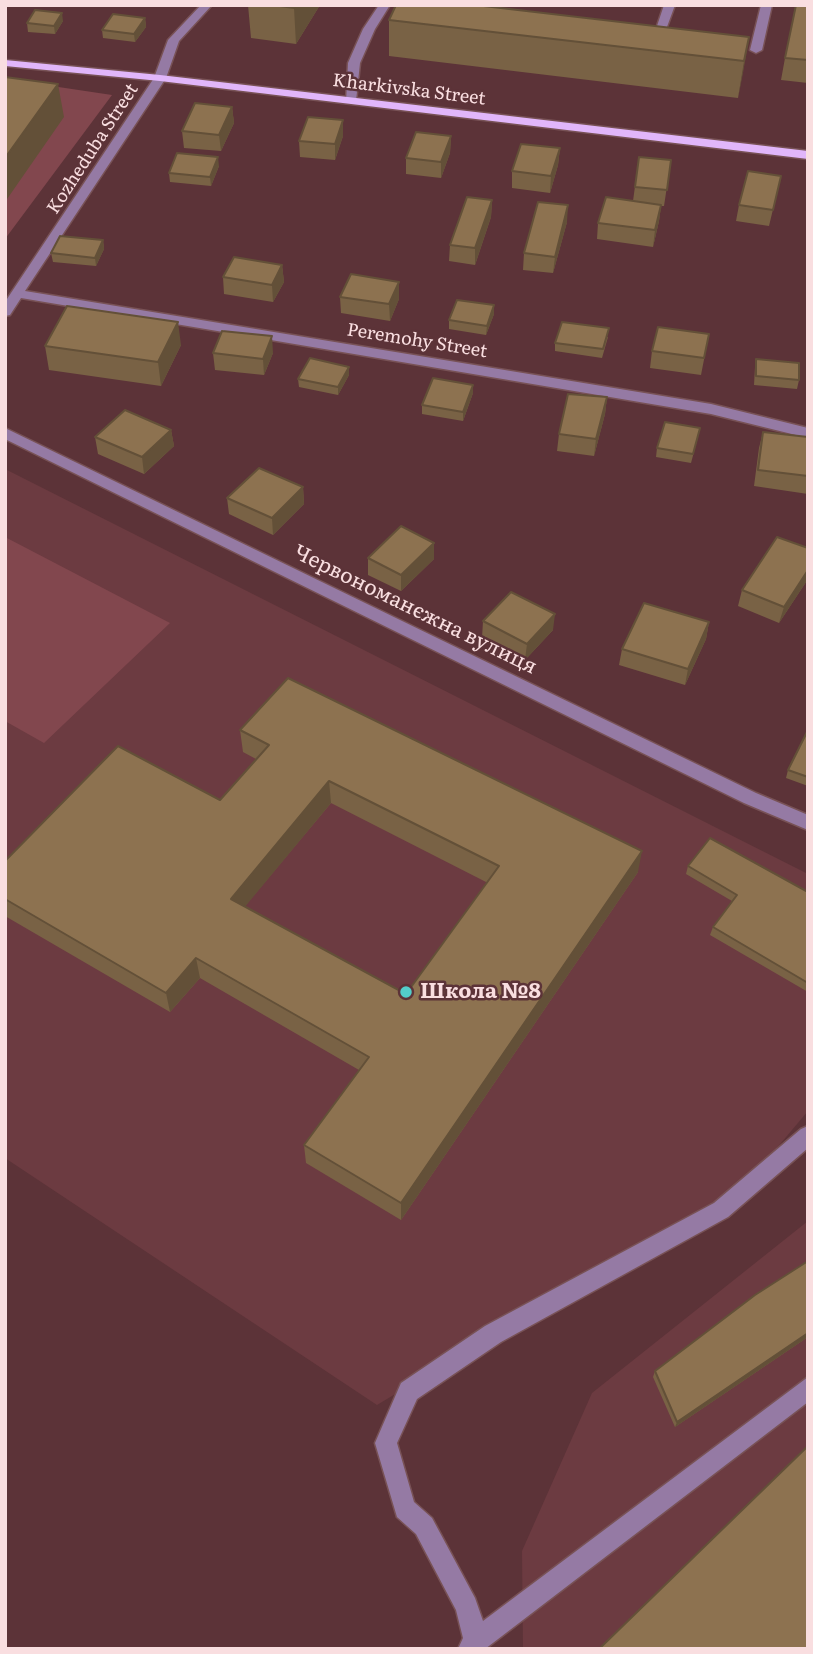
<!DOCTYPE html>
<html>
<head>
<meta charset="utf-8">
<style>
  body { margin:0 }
  #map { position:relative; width:813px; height:1654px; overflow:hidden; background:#5c3338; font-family:Literata,serif }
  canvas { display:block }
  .frame { position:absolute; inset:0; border:7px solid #f9dee0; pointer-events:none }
</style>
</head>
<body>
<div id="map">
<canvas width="813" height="1654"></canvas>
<div class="frame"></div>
</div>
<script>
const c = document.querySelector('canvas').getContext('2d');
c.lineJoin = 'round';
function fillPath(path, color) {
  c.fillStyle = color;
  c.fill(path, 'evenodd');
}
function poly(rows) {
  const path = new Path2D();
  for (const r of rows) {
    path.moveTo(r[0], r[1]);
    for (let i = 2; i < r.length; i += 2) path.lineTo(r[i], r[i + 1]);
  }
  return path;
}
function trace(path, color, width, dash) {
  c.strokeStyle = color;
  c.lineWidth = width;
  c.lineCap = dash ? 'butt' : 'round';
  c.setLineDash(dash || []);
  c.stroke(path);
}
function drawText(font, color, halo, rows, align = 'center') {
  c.font = font + ' Literata,serif';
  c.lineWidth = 5;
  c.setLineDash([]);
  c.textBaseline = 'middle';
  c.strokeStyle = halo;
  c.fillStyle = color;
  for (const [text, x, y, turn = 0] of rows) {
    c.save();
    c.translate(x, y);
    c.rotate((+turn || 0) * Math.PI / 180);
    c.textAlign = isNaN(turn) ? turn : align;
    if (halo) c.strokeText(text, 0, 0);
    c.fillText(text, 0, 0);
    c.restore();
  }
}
fillPath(poly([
  [5,469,808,874,808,1111,749,1181,377,1405,5,1158],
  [808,1221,808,1649,523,1649,522,1551,592,1393]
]), '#6c3b41');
fillPath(poly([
  [5,79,112,95,5,239],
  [5,537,170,623,44,743,5,721]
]), '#82474e');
const minor = poly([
  [201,5,212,5,179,41,166,78,25,291,711,404,808,428,808,438,711,414,21,298,10,315,5,316,5,302,154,78,168,40,201,5],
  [379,5,390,5,375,29,360,63,356,101,346,103,348,63,363,29,379,5],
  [664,5,675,5,664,35,641,34,641,30,656,29,664,5],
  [761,5,772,5,762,50,756,53,750,50,761,5],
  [5,428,756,793,808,815,808,830,744,803,5,439,5,428],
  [808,1126,808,1148,728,1217,501,1342,417,1399,397,1443,414,1502,432,1518,475,1598,483,1621,808,1377,808,1402,485,1649,458,1649,463,1638,456,1610,416,1534,397,1517,375,1443,401,1383,485,1326,714,1203,801,1129,808,1126]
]);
const major = poly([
  [5,60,160,75,808,151,808,159,160,81,5,66,5,60]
]);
trace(minor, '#785256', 3);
trace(major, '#785256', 3);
fillPath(minor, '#957aa4');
fillPath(major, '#e1b6fa');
fillPath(poly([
  [248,5,320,5,296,44,251,38],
  [808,5,808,83,781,80,785,58],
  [145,18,146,27,135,42,103,38,102,30],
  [389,20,749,37,738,98,389,56],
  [63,21,55,34,28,32,27,23],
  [232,107,234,123,221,151,184,148,182,131],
  [343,120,343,136,335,160,300,157,299,141],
  [451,136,450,153,441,178,406,174,406,158],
  [560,148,558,165,550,193,512,188,512,171],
  [639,157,671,160,664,206,661,206,659,221,653,247,597,239,598,223,633,201],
  [219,166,211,186,170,182,169,173],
  [781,176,769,226,736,221,739,205],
  [492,200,491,217,475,265,449,261,450,245],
  [567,222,553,273,523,270,524,253],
  [103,240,104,249,96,266,53,262,51,253],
  [282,265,284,282,273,302,224,294,223,277],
  [399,282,399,299,390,321,341,313,340,297],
  [494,314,486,335,449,329,449,320],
  [709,334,701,375,650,368,652,351],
  [608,337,602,358,555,351,555,343],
  [181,345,161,386,49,370,45,346],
  [213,353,273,353,264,375,215,370],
  [756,359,799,380,797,389,754,385,755,367],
  [349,367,349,375,338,395,299,387,298,379],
  [473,393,463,421,422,414,422,405],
  [607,397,605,414,594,456,557,451,559,434],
  [171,430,174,446,144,474,98,454,95,437],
  [763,432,808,437,808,494,754,486,759,448],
  [698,437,691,463,656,457,657,448],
  [303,487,304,504,273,535,229,514,227,498],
  [808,548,808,579,779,623,738,606,742,590],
  [368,558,434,559,401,591,368,575],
  [483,621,553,630,525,660,482,638],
  [709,622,706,639,685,685,619,665,622,649],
  [240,730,638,872,401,1220,306,1163,304,1145,359,1070,200,978,170,1012,5,916,5,861,220,800,256,759,243,752],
  [331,803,488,883,406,994,245,906],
  [808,733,808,786,786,778,788,770],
  [688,866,808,892,808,992,710,935,713,927,732,901,686,874],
  [808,1261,808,1337,675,1427,653,1377,655,1371]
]), '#796245');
fillPath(poly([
  [296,5,320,5,296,44,294,8],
  [62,13,63,21,55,34,54,26],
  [145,18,146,27,135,42,134,34],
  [749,37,743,73,738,98,744,61],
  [58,84,64,117,5,202,5,158],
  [232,107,234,123,221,151,219,135],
  [343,120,343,136,335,160,335,144],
  [451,136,450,153,441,178,441,162],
  [560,148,558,165,550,193,551,176],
  [218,157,219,166,211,186,210,177],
  [492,200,491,217,475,265,475,248],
  [568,205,567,222,553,273,555,257],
  [661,205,659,221,653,247,655,230],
  [103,240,104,249,96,266,95,258],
  [282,265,284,282,273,302,272,285],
  [399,282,399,299,390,321,389,304],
  [494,305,494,314,486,335,487,326],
  [178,322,181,345,161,386,158,362],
  [272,336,273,353,264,375,263,359],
  [349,367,349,375,338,395,338,387],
  [473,385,473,393,463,421,463,412],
  [607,397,605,414,594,456,596,439],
  [171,430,174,446,144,474,142,457],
  [303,487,304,504,273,535,272,518],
  [434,543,434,559,401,591,401,575],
  [808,570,808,579,779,623,784,607],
  [555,614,553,630,525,660,527,644],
  [709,622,706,639,685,685,688,669],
  [329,781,331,803,234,920,231,899],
  [642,851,638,872,401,1220,401,1203],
  [196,958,200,978,170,1012,166,993],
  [808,1333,808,1337,675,1427,677,1422]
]), '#635038');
const building = poly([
  [273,5,296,5,294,8,273,5],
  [396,5,475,5,749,37,744,61,389,20,396,5],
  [796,5,808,5,808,60,785,58,796,5],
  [35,10,62,13,54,26,27,23,35,10],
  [113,14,145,18,134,34,102,30,113,14],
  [5,77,58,84,5,158,5,77],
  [195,103,232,107,219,135,182,131,195,103],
  [308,117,343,120,335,144,299,141,308,117],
  [416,132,451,136,441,162,406,158,416,132],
  [521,144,560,148,551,176,512,171,521,144],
  [177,153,218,157,210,177,169,173,177,153],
  [639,157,671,160,667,190,635,187,639,157],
  [748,171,781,176,773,210,739,205,748,171],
  [467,197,492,200,475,248,450,245,467,197],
  [606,197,661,205,655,230,598,223,606,197],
  [538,202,568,205,555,257,524,253,538,202],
  [60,236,103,240,95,258,51,253,60,236],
  [234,257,282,265,272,285,223,277,234,257],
  [351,274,399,282,389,304,340,297,351,274],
  [457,300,494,305,487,326,449,320,457,300],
  [67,306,178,322,158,362,45,346,67,306],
  [562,322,609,328,603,349,555,343,562,322],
  [658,327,709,334,704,358,652,351,658,327],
  [222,331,272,336,263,359,213,353,222,331],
  [310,358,349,367,338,387,298,379,310,358],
  [756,359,799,363,799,380,756,376,756,359],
  [433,378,473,385,463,412,422,405,433,378],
  [568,394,607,397,596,439,559,434,568,394],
  [125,410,171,430,142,457,95,437,125,410],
  [665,422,700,428,693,454,657,448,665,422],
  [763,432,808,437,808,476,758,470,763,432],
  [259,468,303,487,272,518,227,498,259,468],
  [401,526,434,543,401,575,368,558,401,526],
  [777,537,808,548,808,570,784,607,742,590,777,537],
  [511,592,555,614,527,644,483,621,511,592],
  [644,603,709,622,688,669,622,649,644,603],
  [288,678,642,851,401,1203,304,1145,369,1057,196,958,166,993,5,899,5,861,118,746,220,800,269,745,240,730,288,678],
  [329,781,499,866,406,994,231,899,329,781],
  [807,732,808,733,808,777,788,770,807,732],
  [710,838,808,892,808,983,713,927,737,895,688,866,710,838],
  [808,1261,808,1333,677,1422,655,1371,755,1295,808,1261],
  [808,1446,808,1649,599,1649,808,1446]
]);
fillPath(building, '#8d7250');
trace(building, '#635038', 2);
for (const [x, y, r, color] of [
  [406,992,7,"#53cdca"]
]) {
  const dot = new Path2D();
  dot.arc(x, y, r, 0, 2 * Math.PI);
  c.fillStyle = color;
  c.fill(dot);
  trace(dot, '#5c3338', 2.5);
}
drawText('18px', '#f9dee0', '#5c3338', [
  ["Kharkivska Street",409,90,7],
  ["Kozheduba Street",93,149,-57],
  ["Peremohy Street",417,341,9]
]);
drawText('21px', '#f9dee0', '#5c3338', [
  ["Червономанєжна вулиця",415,610,26]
]);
drawText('bold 21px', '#f9dee0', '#5c3338', [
  ["Школа №8",420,992]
], 'left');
</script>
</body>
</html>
